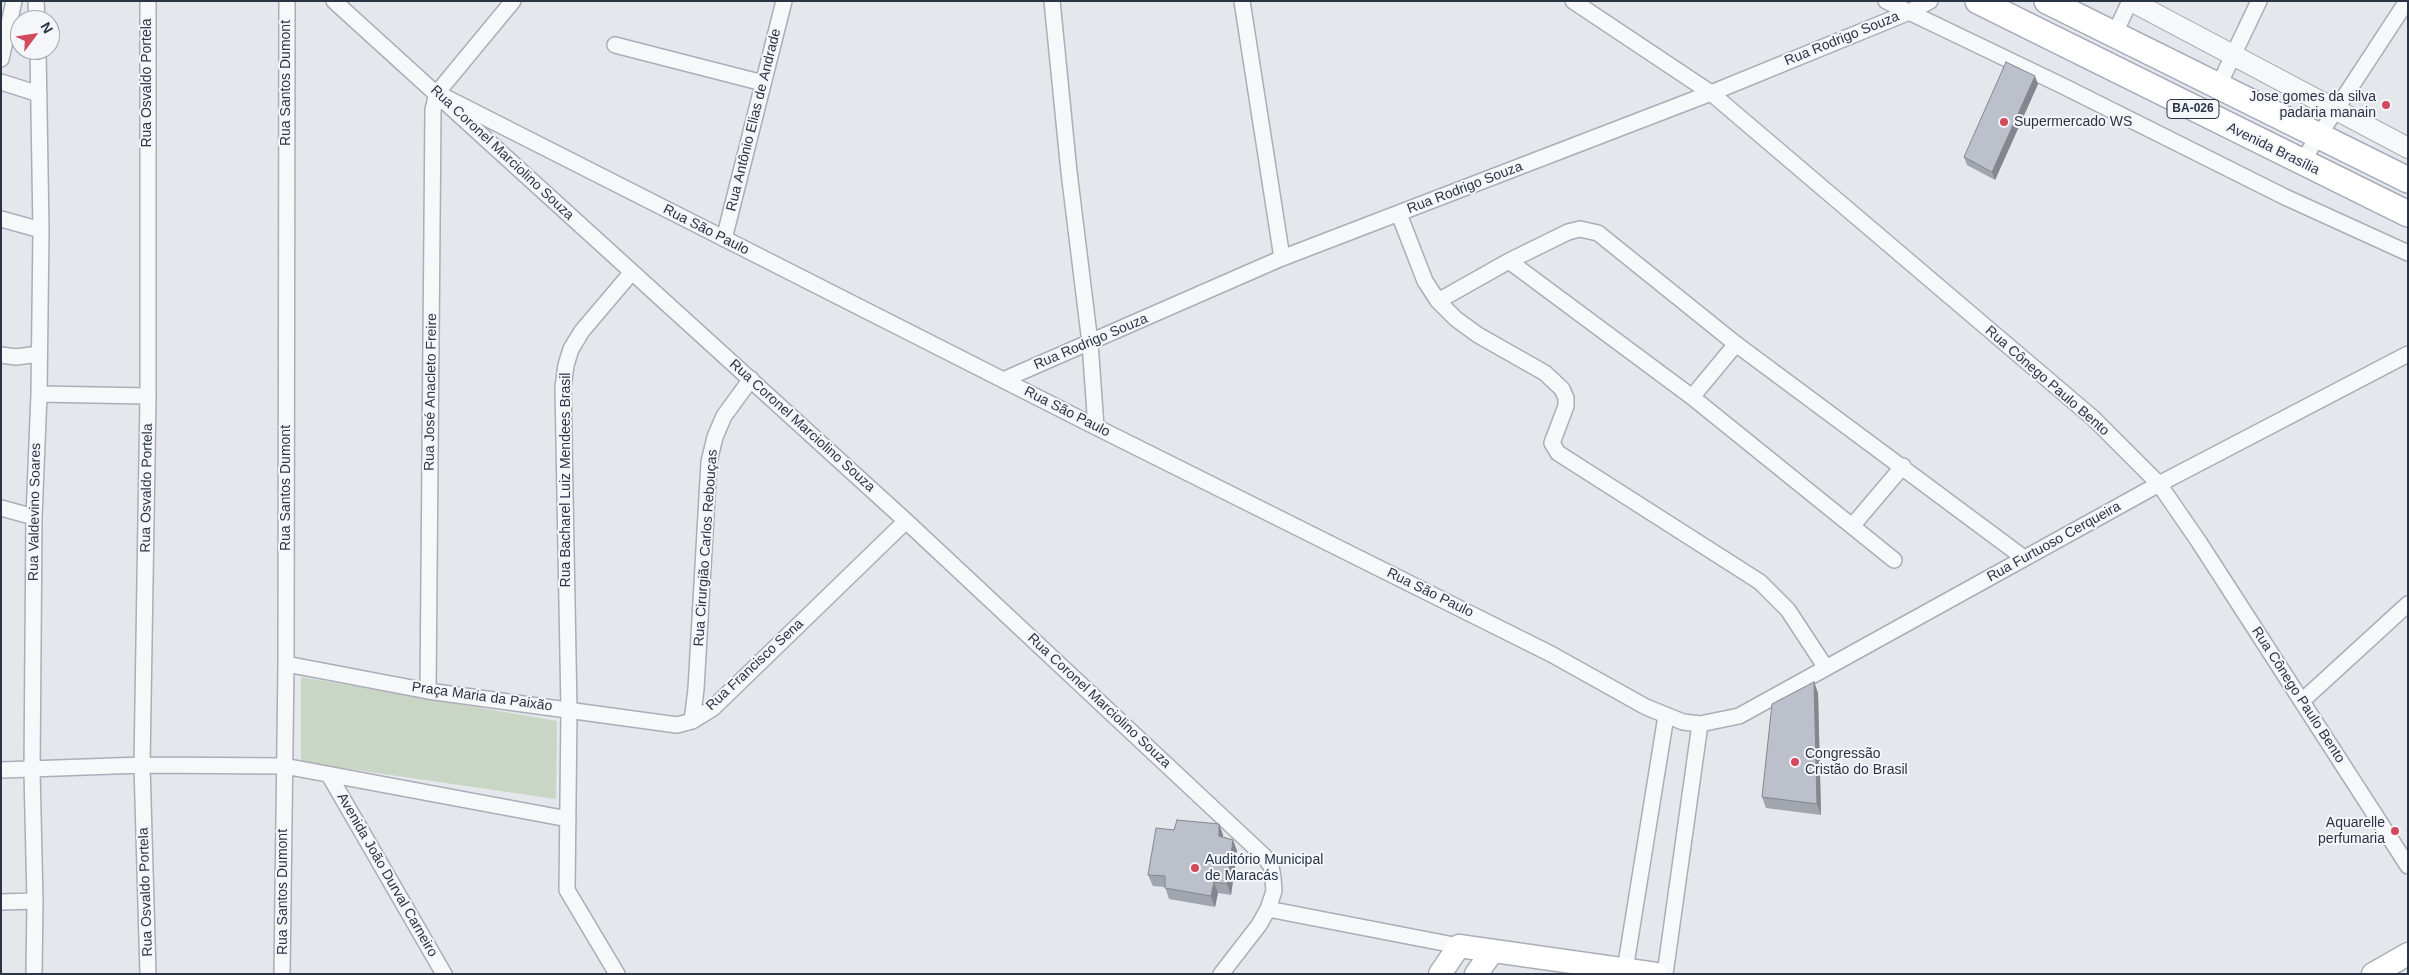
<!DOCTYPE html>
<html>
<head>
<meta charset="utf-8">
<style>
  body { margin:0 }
  #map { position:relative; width:2409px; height:975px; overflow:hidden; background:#e4e7ec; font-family:Arial,sans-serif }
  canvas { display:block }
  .frame { position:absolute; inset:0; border:2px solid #2b3445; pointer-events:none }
  .north { position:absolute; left:10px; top:10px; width:50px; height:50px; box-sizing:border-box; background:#f4f6f9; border:1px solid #a4a8b1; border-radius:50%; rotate:59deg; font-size:14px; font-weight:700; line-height:20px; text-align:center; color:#2b3445 }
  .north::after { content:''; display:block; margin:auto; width:18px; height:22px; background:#d1495b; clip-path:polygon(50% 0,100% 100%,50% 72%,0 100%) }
</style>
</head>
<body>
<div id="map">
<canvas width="2409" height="975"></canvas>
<div class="frame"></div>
<div class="north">N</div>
</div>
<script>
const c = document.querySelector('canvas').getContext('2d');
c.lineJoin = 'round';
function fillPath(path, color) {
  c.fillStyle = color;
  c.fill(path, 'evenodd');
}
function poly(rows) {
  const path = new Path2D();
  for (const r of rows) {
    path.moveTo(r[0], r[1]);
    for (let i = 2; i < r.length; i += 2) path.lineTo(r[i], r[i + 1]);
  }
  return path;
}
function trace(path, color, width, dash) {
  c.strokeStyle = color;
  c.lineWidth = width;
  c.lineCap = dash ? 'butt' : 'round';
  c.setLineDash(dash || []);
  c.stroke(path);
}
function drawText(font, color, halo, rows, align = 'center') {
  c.font = font + ' Arial,sans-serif';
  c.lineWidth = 4;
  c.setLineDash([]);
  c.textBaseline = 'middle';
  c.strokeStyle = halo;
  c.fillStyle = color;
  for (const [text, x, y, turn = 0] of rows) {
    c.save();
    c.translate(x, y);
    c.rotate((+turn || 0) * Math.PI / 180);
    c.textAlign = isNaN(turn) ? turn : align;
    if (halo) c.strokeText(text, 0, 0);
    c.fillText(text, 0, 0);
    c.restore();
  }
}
fillPath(poly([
  [301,677,557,721,556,799,301,762]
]), '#c9d6c5');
const minor = poly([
  [36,1,37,20],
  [148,1,148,396,142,765,148,974],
  [334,1,906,521,1264,856,1271,866,1273,878,1274,891,1268,909,1259,925,1221,974],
  [1052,1,1069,172,1090,343,1096,427],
  [1242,1,1282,258],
  [1573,1,1711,93,2093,418,2159,484,2199,542,2408,866],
  [1886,1,2063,86,2285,197,2408,253],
  [2114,35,2130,1],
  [615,45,763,83],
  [1,59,14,1],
  [1,82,39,94],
  [2218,87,2259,1],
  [437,93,1096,427,1551,654,1646,707,1683,722,1700,724,1739,716,1768,700,2159,484,2408,354],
  [2301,163,2407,1],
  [1399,214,1425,281,1438,301,1456,319,1478,335,1545,373,1562,389,1566,398,1566,406,1552,443,1558,453,1760,582,1788,610,1826,668],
  [1,219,41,230],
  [724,239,784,1],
  [1509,261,1692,397,1894,560],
  [1438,301,1509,261,1568,232,1580,229,1598,233,1736,344,2024,558],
  [1,355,16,357,39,354],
  [1003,380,1282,258,1711,93,1907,13,1930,1],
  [39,394,148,396],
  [1692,397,1736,344],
  [1,508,34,517],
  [1853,525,1903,466],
  [286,664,428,691,677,725,692,721,713,708,906,521],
  [428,691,433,110,437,93,513,1],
  [2302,701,2408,604],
  [692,721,696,689,709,462,715,437,724,416,751,379],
  [1,770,142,765,284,766,568,819],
  [329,775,444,974],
  [1,902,35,901],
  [1268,909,1459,946],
  [1625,970,1666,716],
  [34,974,35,901,32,771,34,517,39,394,41,230,38,50],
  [282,974,286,664,287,1],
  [617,974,567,890,569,710,563,387,566,365,571,349,582,331,632,272],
  [1665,974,1700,724]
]);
const tertiary = poly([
  [2131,1,2408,148]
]);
const secondary = poly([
  [1440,974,1459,946,1656,974],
  [1476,974,1493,951],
  [2373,974,2408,954]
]);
const primary = poly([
  [1978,1,2408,214],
  [2047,1,2408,180]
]);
trace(minor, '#a9aeb7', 18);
trace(tertiary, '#a9aeb7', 22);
trace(secondary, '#a9aeb7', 25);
trace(primary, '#a3abb8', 28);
trace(minor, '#f7f8fa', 15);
trace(tertiary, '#f7f8fa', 20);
trace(secondary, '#fff', 22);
trace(primary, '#fff', 25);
fillPath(poly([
  [2038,84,1995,180,1967,165,1964,157],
  [1814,682,1818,693,1821,815,1766,808,1762,797],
  [1219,824,1223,835,1223,837,1233,840,1237,851,1231,895,1218,893,1215,907,1169,899,1165,887,1153,886,1148,875,1174,830]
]), '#a1a5ae');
fillPath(poly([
  [2035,76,2038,84,1995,180,1992,172],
  [1814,682,1818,693,1821,815,1817,804],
  [1219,824,1223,835,1223,847,1219,836],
  [1233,840,1237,851,1231,895,1227,884],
  [1214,882,1218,893,1215,907,1211,896]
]), '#83868d');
const building = poly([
  [2006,62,2035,76,1992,172,1964,157,2006,62],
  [1814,682,1817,804,1762,797,1772,704,1814,682],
  [1177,820,1219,824,1219,836,1233,840,1227,884,1214,882,1211,896,1165,888,1165,876,1148,875,1156,828,1174,830,1177,820]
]);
fillPath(building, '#bbc0ca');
trace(building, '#83868d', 1);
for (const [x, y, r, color] of [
  [2386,105,5,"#d1495b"],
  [2004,122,5,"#d1495b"],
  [1795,762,5,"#d1495b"],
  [2395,831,5,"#d1495b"],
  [1195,868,5,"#d1495b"]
]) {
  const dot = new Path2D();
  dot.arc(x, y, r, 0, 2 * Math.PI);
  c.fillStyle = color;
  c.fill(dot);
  trace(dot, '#f4f6f9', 2);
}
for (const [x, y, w] of [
  [2193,109,52]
]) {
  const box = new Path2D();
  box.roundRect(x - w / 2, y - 9.5, w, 19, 4);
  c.fillStyle = '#f4f6f9';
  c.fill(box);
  trace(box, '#2b3445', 1);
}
drawText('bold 12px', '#2b3445', null, [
  ["BA-026",2193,109]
]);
drawText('14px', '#2b3445', '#f4f6f9', [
  ["Rua Rodrigo Souza",1842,39,-22],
  ["Rua Osvaldo Portela",147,83,-90],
  ["Rua Santos Dumont",286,83,-90],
  ["Rua Antônio Elias de Andrade",754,120,-76],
  ["Avenida Brasília",2273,149,26],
  ["Rua Coronel Marciolino Souza",502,153,43],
  ["Rua Rodrigo Souza",1465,188,-21],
  ["Rua São Paulo",706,230,27],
  ["Rua Rodrigo Souza",1091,342,-23],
  ["Rua Cônego Paulo Bento",2047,381,41],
  ["Rua José Anacleto Freire",431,392,-89],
  ["Rua São Paulo",1067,412,27],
  ["Rua Coronel Marciolino Souza",802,426,42],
  ["Rua Bacharel Luiz Mendees Brasil",566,480,-90],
  ["Rua Osvaldo Portela",147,488,-89],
  ["Rua Santos Dumont",286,488,-90],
  ["Rua Valdevino Soares",35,512,-89],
  ["Rua Furtuoso Cerqueira",2054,542,-29],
  ["Rua Cirurgião Carlos Rebouças",706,548,-86],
  ["Rua São Paulo",1430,593,26],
  ["Rua Francisco Sena",755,665,-43],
  ["Rua Cônego Paulo Bento",2298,695,57],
  ["Praça Maria da Paixão",482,697,8],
  ["Rua Coronel Marciolino Souza",1099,701,43],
  ["Avenida João Durval Carneiro",387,875,60],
  ["Rua Osvaldo Portela",146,892,-92],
  ["Rua Santos Dumont",283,892,-90]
]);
drawText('14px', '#2b3445', '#f4f6f9', [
  ["Jose gomes da silva",2376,97,"right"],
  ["padaria manain",2376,113,"right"],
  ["Supermercado WS",2014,122],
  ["Congressão",1805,754],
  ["Cristão do Brasil",1805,770],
  ["Aquarelle",2385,823,"right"],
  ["perfumaria",2385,839,"right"],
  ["Auditório Municipal",1205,860],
  ["de Maracás",1205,876]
], 'left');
</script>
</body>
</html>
